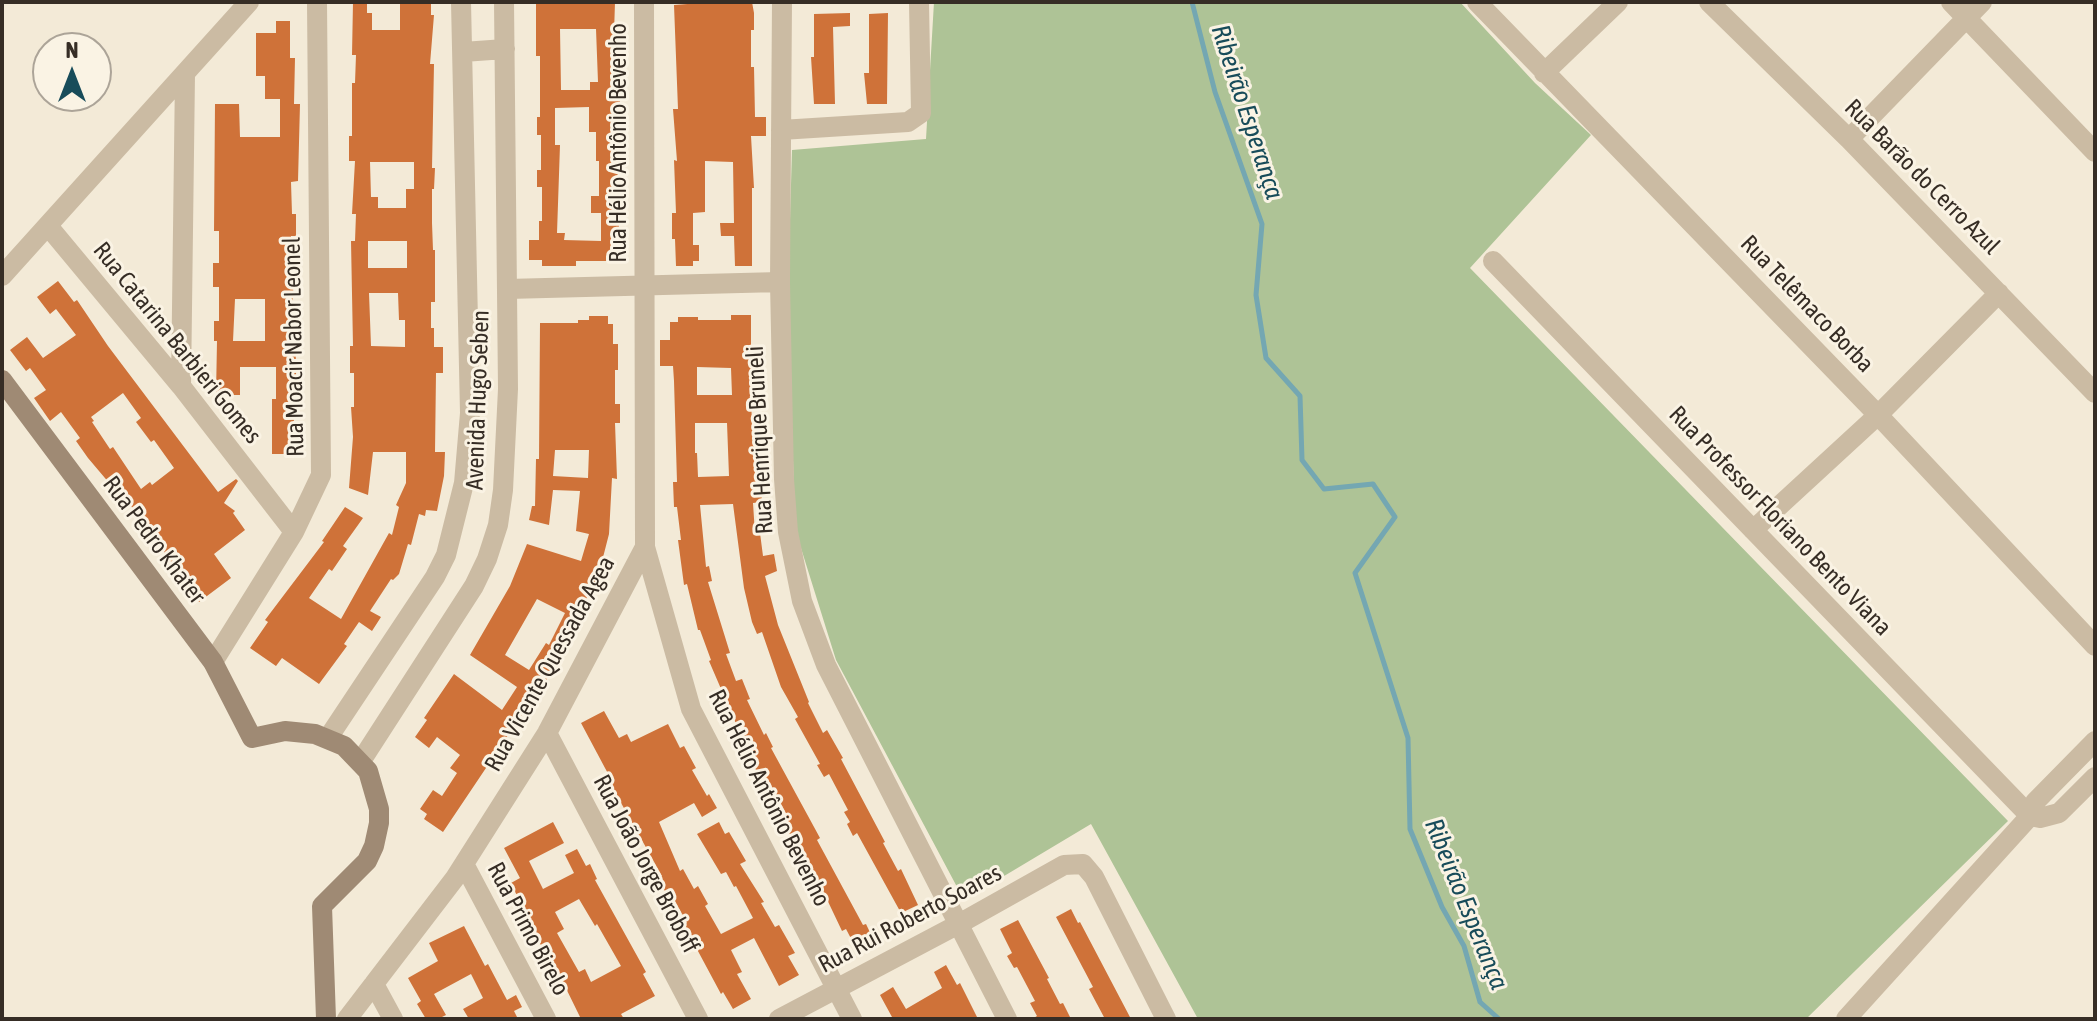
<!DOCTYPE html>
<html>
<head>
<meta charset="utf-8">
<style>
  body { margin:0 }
  #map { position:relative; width:2097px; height:1021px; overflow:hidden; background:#f3ead7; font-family:"Asap Condensed",sans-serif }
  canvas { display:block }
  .frame { position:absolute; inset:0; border:4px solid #362d25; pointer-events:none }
  .north { position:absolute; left:32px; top:32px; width:80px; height:80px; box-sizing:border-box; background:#faf3e4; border:2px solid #aca498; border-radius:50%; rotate:0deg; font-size:22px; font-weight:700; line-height:32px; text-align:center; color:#362d25 }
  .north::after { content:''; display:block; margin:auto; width:28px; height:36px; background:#184c5a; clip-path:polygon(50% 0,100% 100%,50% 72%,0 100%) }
</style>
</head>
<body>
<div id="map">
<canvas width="2097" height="1021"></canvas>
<div class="frame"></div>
<div class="north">N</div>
</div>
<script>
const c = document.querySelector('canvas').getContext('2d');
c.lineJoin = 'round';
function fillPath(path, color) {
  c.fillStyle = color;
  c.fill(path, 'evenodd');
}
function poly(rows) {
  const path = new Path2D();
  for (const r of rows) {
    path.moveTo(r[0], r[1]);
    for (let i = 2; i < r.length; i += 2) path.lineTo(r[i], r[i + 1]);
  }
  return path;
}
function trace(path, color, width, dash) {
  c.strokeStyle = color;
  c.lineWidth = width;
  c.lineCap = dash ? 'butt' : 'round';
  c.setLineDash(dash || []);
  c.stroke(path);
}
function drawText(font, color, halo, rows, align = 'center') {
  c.font = font + ' "Asap Condensed",sans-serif';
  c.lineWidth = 6;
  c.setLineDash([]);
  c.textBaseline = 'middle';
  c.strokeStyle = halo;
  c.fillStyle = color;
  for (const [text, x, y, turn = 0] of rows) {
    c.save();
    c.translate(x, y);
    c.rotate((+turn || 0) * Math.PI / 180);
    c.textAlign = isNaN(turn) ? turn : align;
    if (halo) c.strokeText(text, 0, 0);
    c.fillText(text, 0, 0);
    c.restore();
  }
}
fillPath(poly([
  [934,2,1460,2,1535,83,1591,135,1470,268,2008,821,1806,1019,1198,1019,1091,824,964,900,836,660,795,529,788,288,792,150,926,139]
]), '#aec396');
trace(poly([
  [1192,2,1215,92,1262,224,1256,295,1266,358,1300,396,1302,460,1324,489,1373,484,1395,517,1355,573,1408,738,1410,829,1442,907,1464,946,1480,1002,1499,1019]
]), '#74a7b2', 5);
fillPath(poly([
  [353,2,367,2,367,13,372,13,372,30,400,30,400,2,431,2,431,15,434,15,430,64,434,64,432,168,435,168,434,189,432,189,432,223,433,250,435,250,435,302,431,302,431,328,434,328,434,347,443,347,443,373,436,373,435,452,445,452,444,476,437,511,426,510,425,516,419,514,411,545,408,544,399,574,393,580,391,579,370,611,381,617,372,631,359,622,344,644,347,646,319,684,282,658,276,666,250,648,268,622,265,620,324,542,322,541,345,507,363,518,343,546,347,549,332,571,329,569,309,598,341,619,389,533,392,535,399,507,396,505,406,483,406,452,373,452,368,495,349,488,353,437,351,407,354,407,354,373,350,373,350,346,353,346,351,241,355,241,356,214,352,214,355,161,349,161,349,136,352,136,352,83,355,83,356,55,352,55],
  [370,162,414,162,414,189,406,189,406,208,378,208,378,197,371,197],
  [368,241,407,241,407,268,368,268],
  [369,293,398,293,399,320,405,320,405,347,371,346],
  [538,2,615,2,613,65,617,65,617,82,620,83,620,108,616,108,615,136,615,170,618,170,615,222,619,222,618,261,576,261,576,266,542,266,542,260,529,260,529,240,539,240,539,221,542,221,542,187,537,187,537,170,541,170,541,135,537,135,537,117,540,117,540,56,536,56,536,3],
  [560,29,596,29,598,82,590,82,590,90,561,90],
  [589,107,589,132,596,132,596,161,599,161,599,196,591,196,591,213,601,213,601,241,564,240,565,233,557,233,560,145,555,145,555,108],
  [714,2,752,2,754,13,754,30,751,30,751,67,754,67,755,117,766,117,766,136,751,136,754,188,752,188,752,266,735,266,734,236,721,236,720,223,734,223,733,162,705,161,705,212,693,213,693,245,699,245,699,261,693,261,693,266,676,266,675,239,672,239,672,213,676,213,674,160,677,161,673,109,678,109,674,5],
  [850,13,850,26,833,27,835,104,814,104,811,57,814,57,814,14],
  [888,13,887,104,867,104,864,73,869,73,869,14],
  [276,21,290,21,290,58,295,58,294,104,300,104,298,181,291,182,292,214,296,214,296,236,291,236,292,271,294,271,292,323,295,323,296,367,296,394,293,394,295,454,272,454,272,399,276,399,276,367,240,367,240,395,216,395,217,341,214,341,214,321,219,321,219,287,213,287,213,263,219,263,219,231,214,231,215,104,239,104,240,137,280,137,280,99,265,99,265,76,256,76,256,33,276,33],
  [235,299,265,299,265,341,233,341],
  [58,281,74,302,77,300,108,346,218,492,236,479,238,481,224,503,235,511,233,513,245,530,214,554,231,578,199,602,154,538,151,540,136,519,139,517,123,495,121,497,88,458,76,441,80,438,61,412,50,421,34,398,46,390,30,368,26,371,10,350,27,337,43,358,76,335,56,309,50,314,37,297],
  [123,393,141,418,136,422,151,442,154,440,174,468,152,485,150,482,141,489,113,447,110,449,92,422,94,421,91,417],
  [731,315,751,315,751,371,754,371,755,395,751,395,752,427,757,427,762,502,753,503,755,534,760,533,763,556,774,554,777,571,765,576,778,625,809,702,808,703,823,733,827,730,843,758,841,759,885,842,883,843,898,871,901,869,918,905,901,913,857,833,853,836,847,824,850,822,844,812,848,810,829,774,824,777,817,765,820,764,795,719,798,717,781,687,762,632,757,634,752,622,744,588,733,504,700,505,706,567,709,566,712,581,708,582,730,653,726,654,736,681,742,679,750,699,747,700,764,735,766,733,773,747,771,748,820,838,817,840,863,925,866,924,874,941,857,950,846,929,842,931,813,870,780,819,787,815,771,785,765,788,756,770,709,661,711,660,700,630,698,630,687,584,684,585,678,540,681,540,677,507,674,507,673,482,677,482,674,381,673,366,660,366,660,340,670,340,670,322,678,322,678,317,698,317,698,320,731,320],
  [697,367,731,368,732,395,697,395],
  [695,423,727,423,729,476,698,477,697,453,695,453],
  [589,316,608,316,608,324,613,324,613,344,618,344,618,370,615,370,615,404,620,404,620,423,615,423,617,479,612,478,609,534,599,573,572,628,578,631,569,648,566,646,535,700,533,698,443,832,424,819,427,814,420,809,433,790,442,796,457,773,450,768,460,755,437,737,429,748,415,737,427,720,424,718,454,674,502,710,517,687,470,655,510,586,527,544,581,561,589,534,576,531,580,491,553,490,549,525,529,520,532,506,535,506,536,459,539,459,540,323,578,323,578,320,589,320],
  [555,450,589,450,588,478,553,476],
  [537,599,565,613,549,645,546,643,529,670,505,655],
  [604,711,619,738,627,734,631,742,668,724,680,748,684,746,696,768,692,770,707,796,709,794,717,808,702,817,694,803,659,822,680,871,683,869,694,889,698,886,708,904,705,906,721,934,753,918,736,886,734,887,726,872,721,874,697,834,719,822,725,834,729,832,746,861,740,864,764,902,761,903,775,927,779,925,795,953,788,956,799,975,779,986,754,938,731,950,742,972,737,974,751,999,733,1009,723,992,721,994,684,925,687,923,674,899,670,901,658,878,662,876,611,785,613,783,581,723],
  [553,822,564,843,529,861,543,889,574,873,565,855,577,849,586,866,590,864,597,879,595,880,646,972,643,974,655,996,621,1014,624,1019,581,1019,557,970,554,972,527,917,524,918,517,904,520,902,511,883,520,878,504,848],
  [579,899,595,926,597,924,621,966,591,982,585,969,579,972,557,933,564,929,555,912],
  [1071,909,1078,923,1080,922,1131,1019,1105,1019,1089,989,1093,987,1056,917],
  [1018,920,1049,978,1047,979,1060,1004,1063,1003,1071,1019,1032,1019,1037,1016,1030,1003,1035,1001,1017,967,1014,968,1007,956,1012,953,1000,929],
  [464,926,485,966,488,964,507,1000,516,995,522,1007,514,1011,518,1019,469,1019,463,1009,483,998,471,974,434,994,446,1015,438,1019,426,1019,417,1004,421,1001,408,978,438,961,429,943],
  [946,965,957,985,960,983,978,1019,888,1019,892,1017,880,995,893,987,906,1009,942,988,934,972]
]), '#cf7239');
trace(poly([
  [782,2,780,282,784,479,788,532,802,601,826,665,1007,1019],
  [1477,2,1878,415,2095,646],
  [1709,2,1849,139,2095,393],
  [1951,2,2095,152],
  [463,52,505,49],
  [1544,73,1618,2],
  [781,130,908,122,921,113,919,2],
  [1849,139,1982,2],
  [48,226,181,386,294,532],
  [1493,261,2030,816],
  [2,276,249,2],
  [507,289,780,282],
  [181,386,185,74],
  [1753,530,1878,415,1999,293],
  [645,547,691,709,852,1019],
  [213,662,294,532,321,475,317,2],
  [547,733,698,1019],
  [328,738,435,577,446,555,464,483,470,413,461,2],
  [361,761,474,586,487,559,498,525,503,490,508,389,504,2],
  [2030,816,2040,818,2059,813,2095,777],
  [464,864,546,1019],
  [374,984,393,1019],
  [347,1019,455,878,547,733,645,547,644,2],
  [779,1019,957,925,1064,865,1083,864,1094,877,1166,1019],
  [1846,1019,2030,816,2035,802,2095,741]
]), '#cbbba3', 20);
trace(poly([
  [2,380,213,662,252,738,285,731,315,734,344,746,368,771,379,809,379,823,374,846,367,861,322,906,326,1019]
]), '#9f8a74', 20);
drawText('24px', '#362d25', '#faf3e4', [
  ["Rua Hélio Antônio Bevenho",618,143,-90],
  ["Rua Barão do Cerro Azul",1922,177,45],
  ["Rua Telêmaco Borba",1807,304,46],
  ["Rua Catarina Barbieri Gomes",177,343,51],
  ["Rua Moacir Nabor Leonel",294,347,-91],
  ["Avenida Hugo Seben",478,400,-88],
  ["Rua Henrique Bruneli",760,440,-93],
  ["Rua Professor Floriano Bento Viana",1780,521,46],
  ["Rua Pedro Khater",154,540,53],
  ["Rua Vicente Quessada Agea",550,664,-61],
  ["Rua Hélio Antônio Bevenho",769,798,63],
  ["Rua João Jorge Broboff",646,864,62],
  ["Rua Rui Roberto Soares",910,919,-28],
  ["Rua Primo Birelo",528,929,62]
]);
drawText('italic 26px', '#184c5a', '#faf3e4', [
  ["Ribeirão Esperança",1247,112,72],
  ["Ribeirão Esperança",1466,904,68]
]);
</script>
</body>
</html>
